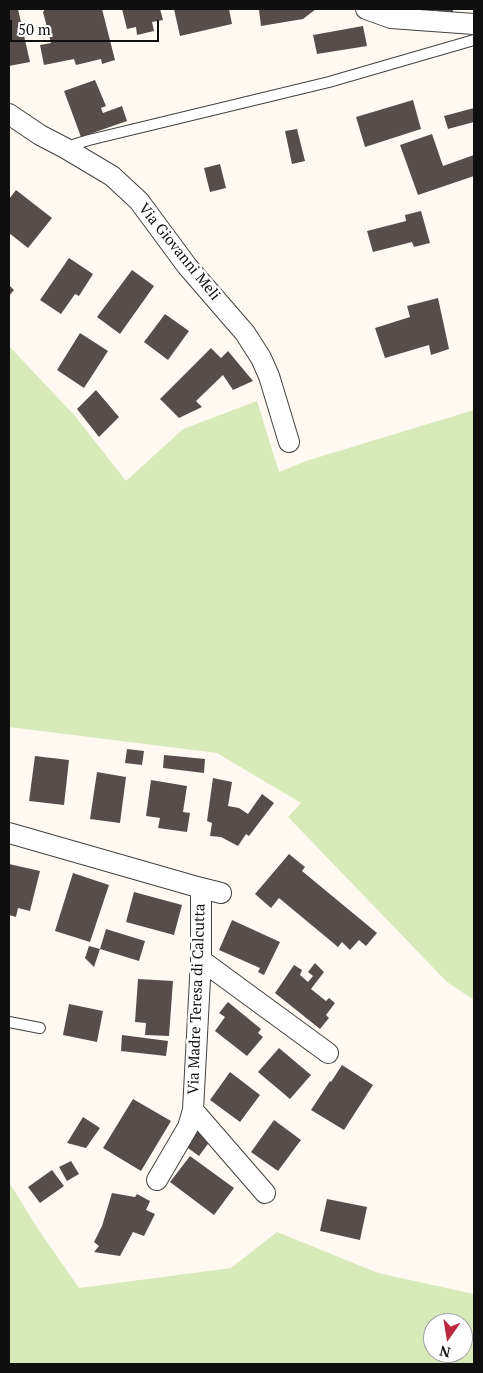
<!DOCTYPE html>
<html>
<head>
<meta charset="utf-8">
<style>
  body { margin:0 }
  #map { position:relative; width:483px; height:1373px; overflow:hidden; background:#fffaf1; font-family:"PT Serif",serif }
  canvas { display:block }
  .frame { position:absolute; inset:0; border:10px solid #0f0f0f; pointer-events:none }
  .north { position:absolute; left:423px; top:1313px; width:50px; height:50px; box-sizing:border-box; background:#fff; border:1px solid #9f9f9f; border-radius:50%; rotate:193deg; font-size:14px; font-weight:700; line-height:20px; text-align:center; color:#0f0f0f }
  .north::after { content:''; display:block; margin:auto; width:18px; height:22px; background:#bd2841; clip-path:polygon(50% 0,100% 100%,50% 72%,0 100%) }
  .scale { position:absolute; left:10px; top:20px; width:149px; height:22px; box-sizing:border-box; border:2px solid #0f0f0f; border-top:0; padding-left:6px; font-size:15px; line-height:18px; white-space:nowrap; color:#0f0f0f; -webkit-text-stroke:4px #fff; paint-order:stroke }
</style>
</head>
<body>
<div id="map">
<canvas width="483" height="1373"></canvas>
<div class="frame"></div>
<div class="north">N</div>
<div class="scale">50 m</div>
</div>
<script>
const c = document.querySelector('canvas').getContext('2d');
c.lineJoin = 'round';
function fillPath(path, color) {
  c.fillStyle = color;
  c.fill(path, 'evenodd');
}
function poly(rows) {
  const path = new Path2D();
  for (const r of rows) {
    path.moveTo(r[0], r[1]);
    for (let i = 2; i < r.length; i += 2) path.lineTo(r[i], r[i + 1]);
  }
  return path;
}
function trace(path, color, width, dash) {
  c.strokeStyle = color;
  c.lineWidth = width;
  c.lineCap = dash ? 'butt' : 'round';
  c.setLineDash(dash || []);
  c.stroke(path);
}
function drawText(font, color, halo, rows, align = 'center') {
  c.font = font + ' "PT Serif",serif';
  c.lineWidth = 5;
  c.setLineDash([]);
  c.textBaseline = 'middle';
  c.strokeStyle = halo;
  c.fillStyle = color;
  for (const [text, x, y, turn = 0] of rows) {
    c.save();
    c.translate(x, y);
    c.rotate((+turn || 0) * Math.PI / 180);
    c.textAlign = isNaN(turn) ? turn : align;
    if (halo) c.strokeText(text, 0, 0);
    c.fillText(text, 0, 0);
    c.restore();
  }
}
fillPath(poly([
  [9,346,75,416,126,481,183,429,257,401,279,472,306,461,474,410,474,1000,447,982,288,817,301,803,217,753,9,727],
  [9,1182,38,1229,79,1288,231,1268,277,1232,378,1273,474,1294,474,1364,9,1364],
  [433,1323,463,1323,463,1353,433,1353]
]), '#d8e9ba');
fillPath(poly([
  [9,9,18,9,30,62,9,66],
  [45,9,102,9,115,60,102,64,101,59,76,65,74,59,44,65,40,45,51,43,43,12],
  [122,9,160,9,163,20,152,22,154,31,137,35,136,27,127,29],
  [174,9,229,9,232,24,180,36],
  [269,9,316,9,303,19,261,26,259,10],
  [437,9,453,9,453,16,437,16],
  [363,26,367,46,317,54,313,35],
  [95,80,106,106,101,108,103,113,122,106,127,121,81,137,64,91],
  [413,100,421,129,365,147,356,117],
  [474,108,474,122,448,129,444,116],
  [297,129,305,161,292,164,285,131],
  [432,134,443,166,474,155,474,176,418,195,400,145],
  [220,164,226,188,210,192,204,168],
  [16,190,52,218,28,248,9,233,9,199],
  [421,211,430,243,414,247,412,242,373,252,367,231,406,221,405,215],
  [69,258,93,274,79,296,75,294,61,314,40,300],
  [132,270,154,286,120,334,97,317],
  [9,285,14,290,9,296],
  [438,298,449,349,431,355,429,345,385,358,375,328,410,317,407,306],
  [165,314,189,331,168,360,144,342],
  [80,333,108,351,84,388,57,370],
  [211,348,221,358,228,351,253,381,233,390,223,375,196,401,202,407,179,418,160,399],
  [96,390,119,417,99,437,77,409],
  [127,749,144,751,142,765,125,763],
  [164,755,205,759,204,773,163,768],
  [35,756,69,760,64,805,29,801],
  [97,772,126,777,120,823,90,819],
  [213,778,232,782,228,806,239,808,248,814,262,794,274,803,249,836,246,834,238,846,221,837,210,836,212,823,207,821],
  [151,780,187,786,183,812,190,813,187,832,158,828,160,818,146,816],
  [289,854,305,867,302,871,377,933,366,946,359,940,350,950,342,942,338,947,279,898,271,908,255,894],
  [9,864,40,871,30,911,18,908,16,917,9,915],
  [73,873,109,885,90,942,55,931],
  [134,892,182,905,174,935,126,922],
  [232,920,280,942,264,975,258,972,260,968,219,950],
  [106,929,145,941,139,961,100,949],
  [89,946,100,949,94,967,85,958],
  [315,963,324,972,311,989,326,1001,329,998,335,1003,326,1015,329,1018,320,1029,275,993,294,965,302,970,300,975,308,982,313,976,308,972],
  [138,979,173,981,169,1036,145,1035,146,1023,135,1022],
  [228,1002,261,1029,258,1033,263,1037,247,1056,215,1031,225,1017,219,1013],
  [69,1004,103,1011,97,1042,63,1035],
  [122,1035,168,1041,166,1056,121,1051],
  [279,1048,311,1075,290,1099,258,1072],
  [342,1065,373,1085,344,1130,311,1110,330,1081,331,1082],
  [230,1072,260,1095,240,1122,210,1100],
  [133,1099,171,1121,141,1171,103,1148],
  [83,1117,100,1128,86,1148,67,1143],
  [274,1120,301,1140,278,1171,251,1152],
  [199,1127,210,1141,199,1156,188,1148],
  [190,1156,234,1188,214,1215,170,1182],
  [71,1161,79,1174,67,1181,59,1167],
  [52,1170,64,1186,40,1203,28,1187],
  [112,1193,135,1197,137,1194,150,1201,146,1210,155,1214,144,1236,133,1232,120,1256,94,1252,99,1246,94,1242,102,1226],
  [327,1199,367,1207,360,1240,320,1231]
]), '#574e4b');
const lane = poly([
  [66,147,89,140,329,82,474,40],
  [9,1022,40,1028]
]);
const street = poly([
  [366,9,391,18,474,24],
  [9,114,40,135,65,148,112,176,139,201,187,266,245,333,261,358,269,376,289,442],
  [9,833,201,888,201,960,193,1110,188,1127,157,1180],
  [201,888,221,893],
  [201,960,328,1053],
  [193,1110,265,1193]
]);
trace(lane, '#424242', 12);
trace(street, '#424242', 22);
trace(lane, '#fff', 10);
trace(street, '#fff', 20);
drawText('15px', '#0f0f0f', '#fff', [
  ["Via Giovanni Meli",179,252,51],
  ["Via Madre Teresa di Calcutta",197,999,-88]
]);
</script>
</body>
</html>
